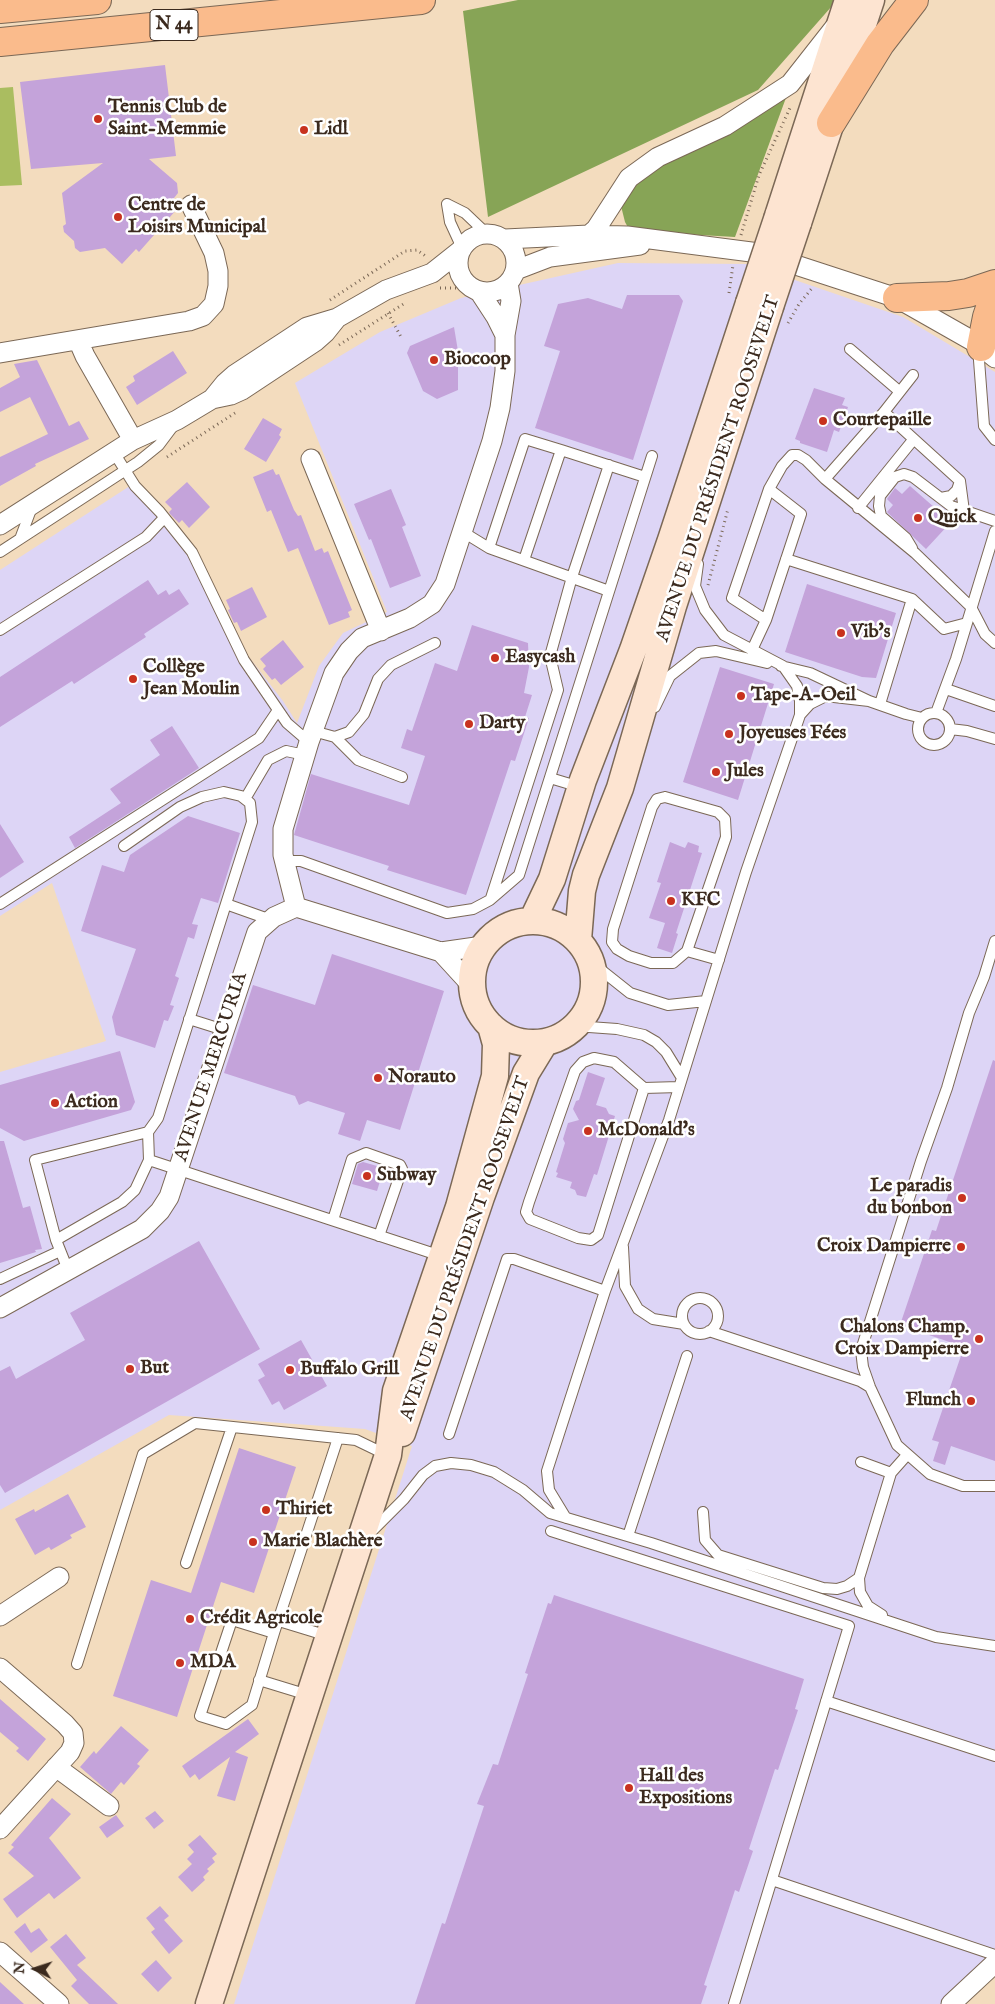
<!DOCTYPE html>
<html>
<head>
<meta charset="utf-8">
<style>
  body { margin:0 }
  #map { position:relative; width:995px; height:2004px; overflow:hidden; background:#f3dcbe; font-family:"IM FELL English",serif }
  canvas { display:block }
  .north { position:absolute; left:10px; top:1944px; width:50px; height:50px; -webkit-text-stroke:4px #fff; paint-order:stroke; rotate:274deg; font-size:14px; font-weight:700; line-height:20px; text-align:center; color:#3b2a1e }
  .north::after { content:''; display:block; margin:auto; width:18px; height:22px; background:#3b2a1e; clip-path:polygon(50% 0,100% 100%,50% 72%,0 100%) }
</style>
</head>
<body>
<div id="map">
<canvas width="995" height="2004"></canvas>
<div class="north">N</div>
</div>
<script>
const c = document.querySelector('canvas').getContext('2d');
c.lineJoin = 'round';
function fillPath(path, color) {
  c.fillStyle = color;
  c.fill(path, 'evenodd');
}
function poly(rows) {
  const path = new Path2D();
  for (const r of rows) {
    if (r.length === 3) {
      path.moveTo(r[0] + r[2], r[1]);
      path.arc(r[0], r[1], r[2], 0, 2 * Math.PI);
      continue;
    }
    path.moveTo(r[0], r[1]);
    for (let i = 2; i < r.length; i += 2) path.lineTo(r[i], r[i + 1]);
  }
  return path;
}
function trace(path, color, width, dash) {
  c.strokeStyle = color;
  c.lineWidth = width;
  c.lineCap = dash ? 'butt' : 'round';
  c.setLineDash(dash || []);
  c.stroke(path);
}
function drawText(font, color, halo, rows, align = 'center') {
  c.font = font + ' "IM FELL English",serif';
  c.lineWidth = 5;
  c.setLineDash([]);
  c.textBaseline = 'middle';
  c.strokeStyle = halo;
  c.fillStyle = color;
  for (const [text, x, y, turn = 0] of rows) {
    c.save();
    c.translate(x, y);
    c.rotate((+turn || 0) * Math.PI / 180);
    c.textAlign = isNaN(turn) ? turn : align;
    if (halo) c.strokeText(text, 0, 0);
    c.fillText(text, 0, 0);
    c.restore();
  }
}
fillPath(poly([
  [618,263,748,264,903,317,995,372,995,1961,947,2004,234,2004,412,1446,365,1429,169,1415,0,1510,0,1072,106,1041,52,883,0,916,0,570,136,482,159,503,185,536,230,627,248,656,283,701,297,723,319,666,343,633,387,612,295,383,380,332,461,298]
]), '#ddd5f6');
fillPath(poly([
  [13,87,22,185,0,186,0,88]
]), '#aabd60');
fillPath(poly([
  [518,0,834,0,832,6,758,90,488,217,463,11],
  [787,95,735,237,630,231,625,222,621,206,627,185]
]), '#87a456');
fillPath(poly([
  [165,65,176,156,149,159,177,183,178,193,170,203,177,209,139,252,136,249,122,264,105,248,80,252,75,248,74,241,64,232,63,226,66,224,62,193,103,163,31,169,20,82],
  [627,295,679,295,683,301,633,460,535,428,560,351,544,346,558,304,588,298,622,309],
  [454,327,458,351,458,390,437,399,423,391,407,353,410,346],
  [173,351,187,373,137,405,126,387,135,381,133,376],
  [37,360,69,426,79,421,89,439,35,464,36,466,0,486,0,457,48,434,30,397,0,412,0,388,20,377,14,364],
  [814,388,845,398,842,405,848,407,839,432,834,430,827,452,800,443,800,441,795,439],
  [263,418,282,429,279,435,281,437,266,462,244,449],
  [273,469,276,475,279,474,294,510,298,516,301,515,315,551,322,548,324,553,328,551,352,610,348,612,350,617,329,625,298,548,288,552,271,510,267,512,253,477],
  [187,482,210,507,189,528,182,520,179,523,170,514,169,512,172,509,165,502],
  [910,486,951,522,926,549,887,512,893,505,887,499,895,488,902,494],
  [391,489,406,525,402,527,421,576,390,588,371,539,369,540,354,504],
  [148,580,158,595,166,590,169,595,179,589,189,604,144,634,146,637,74,684,72,681,0,727,0,677],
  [807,584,896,613,876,678,862,677,785,652],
  [252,587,267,617,241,631,237,622,234,623,228,610,230,609,226,600],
  [472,625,528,643,529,667,524,693,532,695,525,717,529,718,515,761,511,760,466,895,387,870,389,866,294,835,311,774,409,805,425,756,401,748,407,729,412,731,435,663,457,671],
  [283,640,304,667,281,685,275,678,272,680,263,669,266,666,260,659],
  [720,667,774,684,738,800,683,782],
  [172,726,199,768,75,848,69,837,121,803,110,789,160,755,150,740],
  [188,816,240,833,218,903,201,898,192,924,198,925,194,939,188,937,175,976,179,978,170,1005,174,1006,168,1021,164,1020,155,1048,116,1035,112,1017,136,949,81,931,102,865,124,872,130,855],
  [0,824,24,862,0,878],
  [670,842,685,848,688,842,699,846,698,852,702,853,676,933,678,934,672,953,657,948,665,923,649,918,661,883,657,882],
  [332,954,444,991,400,1130,367,1120,360,1141,338,1134,345,1113,308,1101,299,1105,295,1096,224,1073,253,985,315,1005],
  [120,1051,135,1102,131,1110,24,1141,0,1128,0,1085],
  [993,1060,995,1061,995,1461,951,1446,945,1465,933,1461,939,1442,932,1440,964,1347,900,1325,932,1230,936,1231],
  [588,1072,605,1078,596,1105,606,1108,609,1114,615,1116,597,1175,594,1174,586,1197,577,1195,575,1190,570,1188,572,1182,556,1177,558,1173,556,1172,565,1143,563,1139,568,1123,579,1120,573,1109,576,1101,579,1100],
  [0,1141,4,1141,23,1208,30,1206,42,1249,35,1250,36,1252,0,1263],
  [363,1162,384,1168,377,1191,352,1184,358,1164],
  [199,1241,260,1349,5,1493,0,1485,0,1371,10,1366,16,1379,85,1340,70,1313],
  [301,1340,327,1386,284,1410,279,1401,272,1405,258,1380,265,1376,258,1364],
  [239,1448,296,1467,254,1593,221,1582,177,1717,113,1696,151,1580,191,1593],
  [68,1494,86,1527,70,1535,72,1538,51,1550,49,1547,35,1555,15,1519,34,1509,35,1512],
  [554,1595,804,1679,795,1709,798,1710,778,1770,775,1769,749,1849,753,1851,739,1892,735,1890,704,1985,707,1986,701,2004,415,2004,442,1923,445,1924,484,1806,477,1804,493,1764,498,1765,528,1674,525,1673,548,1603,551,1604],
  [0,1699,46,1739,28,1761,16,1751,19,1748,0,1732],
  [248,1719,259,1734,235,1752,248,1757,235,1801,217,1796,230,1757,199,1780,195,1774,190,1778,182,1766],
  [121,1726,149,1750,137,1764,140,1766,124,1785,121,1782,111,1794,80,1767,94,1751,96,1754],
  [52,1798,71,1814,49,1838,81,1878,54,1899,49,1893,17,1918,3,1899,34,1876,8,1853,14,1847,11,1845],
  [155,1811,164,1821,154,1829,145,1818],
  [116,1815,124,1826,107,1838,99,1827],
  [200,1835,217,1854,212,1858,215,1862,207,1869,209,1871,203,1877,205,1880,192,1892,178,1877,192,1864,187,1859,194,1852,188,1845],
  [160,1906,169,1916,164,1920,183,1941,169,1954,151,1932,155,1929,146,1918],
  [25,1923,31,1933,39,1928,48,1940,31,1953,14,1932],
  [66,1934,86,1958,77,1965,118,2004,89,2004,71,1986,77,1980,50,1947],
  [156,1960,172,1978,158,1992,141,1974],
  [0,1982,24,2004,0,2004]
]), '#c4a3da');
const service = poly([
  [447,204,465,213,486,233],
  [447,204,450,222,462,248],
  [978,347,984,426,995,440],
  [850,349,899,391],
  [913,375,884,412,825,479,915,553,971,607,985,634,995,643],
  [884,412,960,481,964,511],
  [113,451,135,486,160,512,192,552,244,660,287,723,309,742],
  [769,489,782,466,792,455,798,455,806,460,825,479],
  [941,498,951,496,957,490,960,481],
  [858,508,913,440],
  [463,532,489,548,609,591],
  [20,539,32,507],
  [489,548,525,439,561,450],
  [912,548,906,538,881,516,879,506,880,496,895,477,904,474,913,477,951,506,995,521],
  [0,552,138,462,159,445,174,425],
  [786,559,912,599,880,704],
  [524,560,561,450,645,477],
  [912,599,944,629,967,623],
  [0,630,146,537,164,518],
  [752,650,766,620,801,514,769,489,732,598,766,620],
  [781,666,810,673,869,701],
  [946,689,995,706],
  [655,707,670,676,699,653,716,651,767,663],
  [934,729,16],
  [936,713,956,659,995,531],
  [800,715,810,704,824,697,834,697,869,701,906,714,922,718],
  [950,729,967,731,995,739],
  [313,731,335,737,358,760,402,777],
  [335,737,349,732,364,714,378,679,391,665,435,643],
  [550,778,580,787],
  [665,797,718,812,725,819,726,837,687,951,673,963,651,963,629,956,617,949,612,942,613,929,652,807,657,799,665,797],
  [245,799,268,760,286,751,305,755],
  [124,846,180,807,202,797,224,792,241,796,250,803,252,822,158,1118,148,1132],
  [284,861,301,861,447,913,473,909,490,900,519,875,652,456],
  [491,898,558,690,550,656,572,577,609,465],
  [0,904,259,738,278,710],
  [226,904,271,920],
  [995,941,984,977,969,1013,947,1088,921,1161,861,1350,863,1367,870,1387,897,1445,930,1474,963,1486,995,1486],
  [687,951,719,960],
  [591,962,630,993,668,1005,706,1001],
  [189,1019,224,1030],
  [575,1026,617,1029,644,1035,656,1042,666,1052,682,1078],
  [644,1088,598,1235,591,1240,578,1238,530,1219,526,1212,529,1202,575,1071,583,1062,594,1058,614,1062,644,1088,679,1087],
  [333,1220,352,1159,366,1153,400,1165,402,1169,379,1236],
  [56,1240,35,1160,148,1132,149,1160],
  [623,1247,625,1286,638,1309,653,1319,684,1324],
  [68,1270,56,1240,122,1202,135,1190,149,1160,441,1256],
  [0,1279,60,1251],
  [700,1316,18],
  [709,1331,860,1381,870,1387],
  [449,1434,507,1259,514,1259,605,1291],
  [861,1462,891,1473],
  [703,1512,705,1540,718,1555,823,1588,837,1589,847,1586,859,1578],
  [566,1518,549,1490,547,1471,605,1291,669,1120,746,872,800,715,800,701,797,686,783,666,724,635,705,610,695,586,698,564],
  [551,1531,849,1626,734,2004],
  [371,1532,404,1499,423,1475,435,1466,451,1463,471,1465,494,1472,523,1490,550,1513,651,1543,936,1637,995,1646],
  [628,1536,687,1356],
  [186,1563,232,1427],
  [882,1615,868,1606,860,1592,859,1578,891,1473,907,1455],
  [232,1620,274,1633,252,1705,226,1724,200,1716,232,1620],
  [279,1621,328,1636],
  [274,1633,338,1438],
  [77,1664,143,1454,195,1423,356,1440,387,1455],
  [259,1680,308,1695],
  [826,1701,995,1756],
  [772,1880,995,1955]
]);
const minor = poly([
  [487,263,29],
  [589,235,596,229,629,178,658,157,725,126,790,84,834,28],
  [505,239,589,235,627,236,759,253,897,298,978,344,995,358],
  [516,270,550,257,640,245],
  [479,291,496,317,505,335],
  [78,340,85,356,133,440],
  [0,353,189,321,203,316,214,304,218,286,218,271,214,253,191,205],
  [212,399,225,383,234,375,307,327,337,318,386,290,432,273,461,250],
  [311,459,381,631],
  [0,525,133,440,177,420,212,399,231,395,242,390,316,341,325,333,337,318],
  [296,907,283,855,283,829,309,742,334,673,349,651,362,638,410,618,432,604,445,584,492,441,500,408,505,371,505,335,511,301,508,283],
  [441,952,473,987],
  [0,1308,142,1229,160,1211,169,1197,257,932,274,917,296,907,441,952,483,946],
  [0,1616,59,1577],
  [0,1668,65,1724,73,1733,74,1743,70,1752,0,1829],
  [56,1767,109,1806],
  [0,1952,59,2004],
  [951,2004,995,1963]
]);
const secondary = poly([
  [778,216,848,0],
  [798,223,871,0],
  [532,921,552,879,583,780,633,650,671,540,749,303],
  [533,982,61],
  [578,940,582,891,586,875,620,788,673,606,770,307],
  [402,1433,481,1197,526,1073,545,1042],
  [209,2004,388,1455,396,1391,459,1207,495,1076,496,1044,491,1026]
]);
const primary = poly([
  [0,9,97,0],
  [0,42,421,0],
  [831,123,880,44,914,0],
  [897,298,949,296,968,293,995,284],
  [981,347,987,317,991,305,995,300]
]);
trace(service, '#7b6856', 12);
trace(minor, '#7b6856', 21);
trace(secondary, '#7b6856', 29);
trace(primary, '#7b6856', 30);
trace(poly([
  [741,235,759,175,790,108],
  [440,288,464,288],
  [729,293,733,265],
  [330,300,405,251,417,250,427,257],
  [388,313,401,337],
  [788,323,799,304,813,287],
  [339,345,405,303],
  [167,457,235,413],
  [708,585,728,509]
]), '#7b6856', 3, [1, 4]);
trace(service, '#fff', 10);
trace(minor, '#fff', 19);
trace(secondary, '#fde4d1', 26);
trace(primary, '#fabb8c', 28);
const secondaryBridge = poly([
  [749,303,778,216],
  [770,307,798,223]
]);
trace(secondaryBridge, '#7b6856', 29, []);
trace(secondaryBridge, '#fde4d1', 26);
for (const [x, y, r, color] of [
  [98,119,5,"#c8321e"],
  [304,130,5,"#c8321e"],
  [118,217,5,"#c8321e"],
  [434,360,5,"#c8321e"],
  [823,421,5,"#c8321e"],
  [918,518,5,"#c8321e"],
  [841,633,5,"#c8321e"],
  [495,658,5,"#c8321e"],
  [133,679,5,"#c8321e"],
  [741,696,5,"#c8321e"],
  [469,724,5,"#c8321e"],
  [729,734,5,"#c8321e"],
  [716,772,5,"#c8321e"],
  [671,901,5,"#c8321e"],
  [378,1078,5,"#c8321e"],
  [55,1103,5,"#c8321e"],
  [588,1131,5,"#c8321e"],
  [367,1176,5,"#c8321e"],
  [962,1198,5,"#c8321e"],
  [961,1247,5,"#c8321e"],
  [979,1339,5,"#c8321e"],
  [130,1369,5,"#c8321e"],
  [290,1370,5,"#c8321e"],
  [971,1401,5,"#c8321e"],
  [266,1510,5,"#c8321e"],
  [253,1542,5,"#c8321e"],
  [190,1619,5,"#c8321e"],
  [180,1663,5,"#c8321e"],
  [629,1788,5,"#c8321e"]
]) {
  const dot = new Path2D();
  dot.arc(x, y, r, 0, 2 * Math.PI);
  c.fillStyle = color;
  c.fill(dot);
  trace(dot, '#fff', 2);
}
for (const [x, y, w] of [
  [174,25,48]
]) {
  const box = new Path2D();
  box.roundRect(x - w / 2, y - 15.5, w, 31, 4);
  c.fillStyle = '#fff';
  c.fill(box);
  trace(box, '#3b2a1e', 1);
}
drawText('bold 18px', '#3b2a1e', null, [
  ["N 44",174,25]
]);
drawText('bold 19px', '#3b2a1e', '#fff', [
  ["Tennis Club de",108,108],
  ["Saint-Memmie",108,130],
  ["Lidl",314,130],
  ["Centre de",128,206],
  ["Loisirs Municipal",128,228],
  ["Biocoop",444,360],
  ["Courtepaille",833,421],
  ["Quick",928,518],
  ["Vib's",851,633],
  ["Easycash",505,658],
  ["Collège",143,668],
  ["Jean Moulin",143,690],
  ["Tape-A-Oeil",751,696],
  ["Darty",479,724],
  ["Joyeuses Fées",739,734],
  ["Jules",726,772],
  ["KFC",681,901],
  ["Norauto",388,1078],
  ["Action",65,1103],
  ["McDonald's",598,1131],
  ["Subway",377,1176],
  ["Le paradis",952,1187,"right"],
  ["du bonbon",952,1209,"right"],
  ["Croix Dampierre",951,1247,"right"],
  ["Chalons Champ.",969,1328,"right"],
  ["Croix Dampierre",969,1350,"right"],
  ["But",140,1369],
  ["Buffalo Grill",300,1370],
  ["Flunch",961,1401,"right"],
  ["Thiriet",276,1510],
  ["Marie Blachère",263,1542],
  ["Crédit Agricole",200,1619],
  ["MDA",190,1663],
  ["Hall des",639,1777],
  ["Expositions",639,1799]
], 'left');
drawText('19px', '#3b2a1e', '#fff', [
  ["AVENUE DU PRÉSIDENT ROOSEVELT",719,469,-72],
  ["AVENUE MERCURIA",212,1067,-72],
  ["AVENUE DU PRÉSIDENT ROOSEVELT",466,1249,-71]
]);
</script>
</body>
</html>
